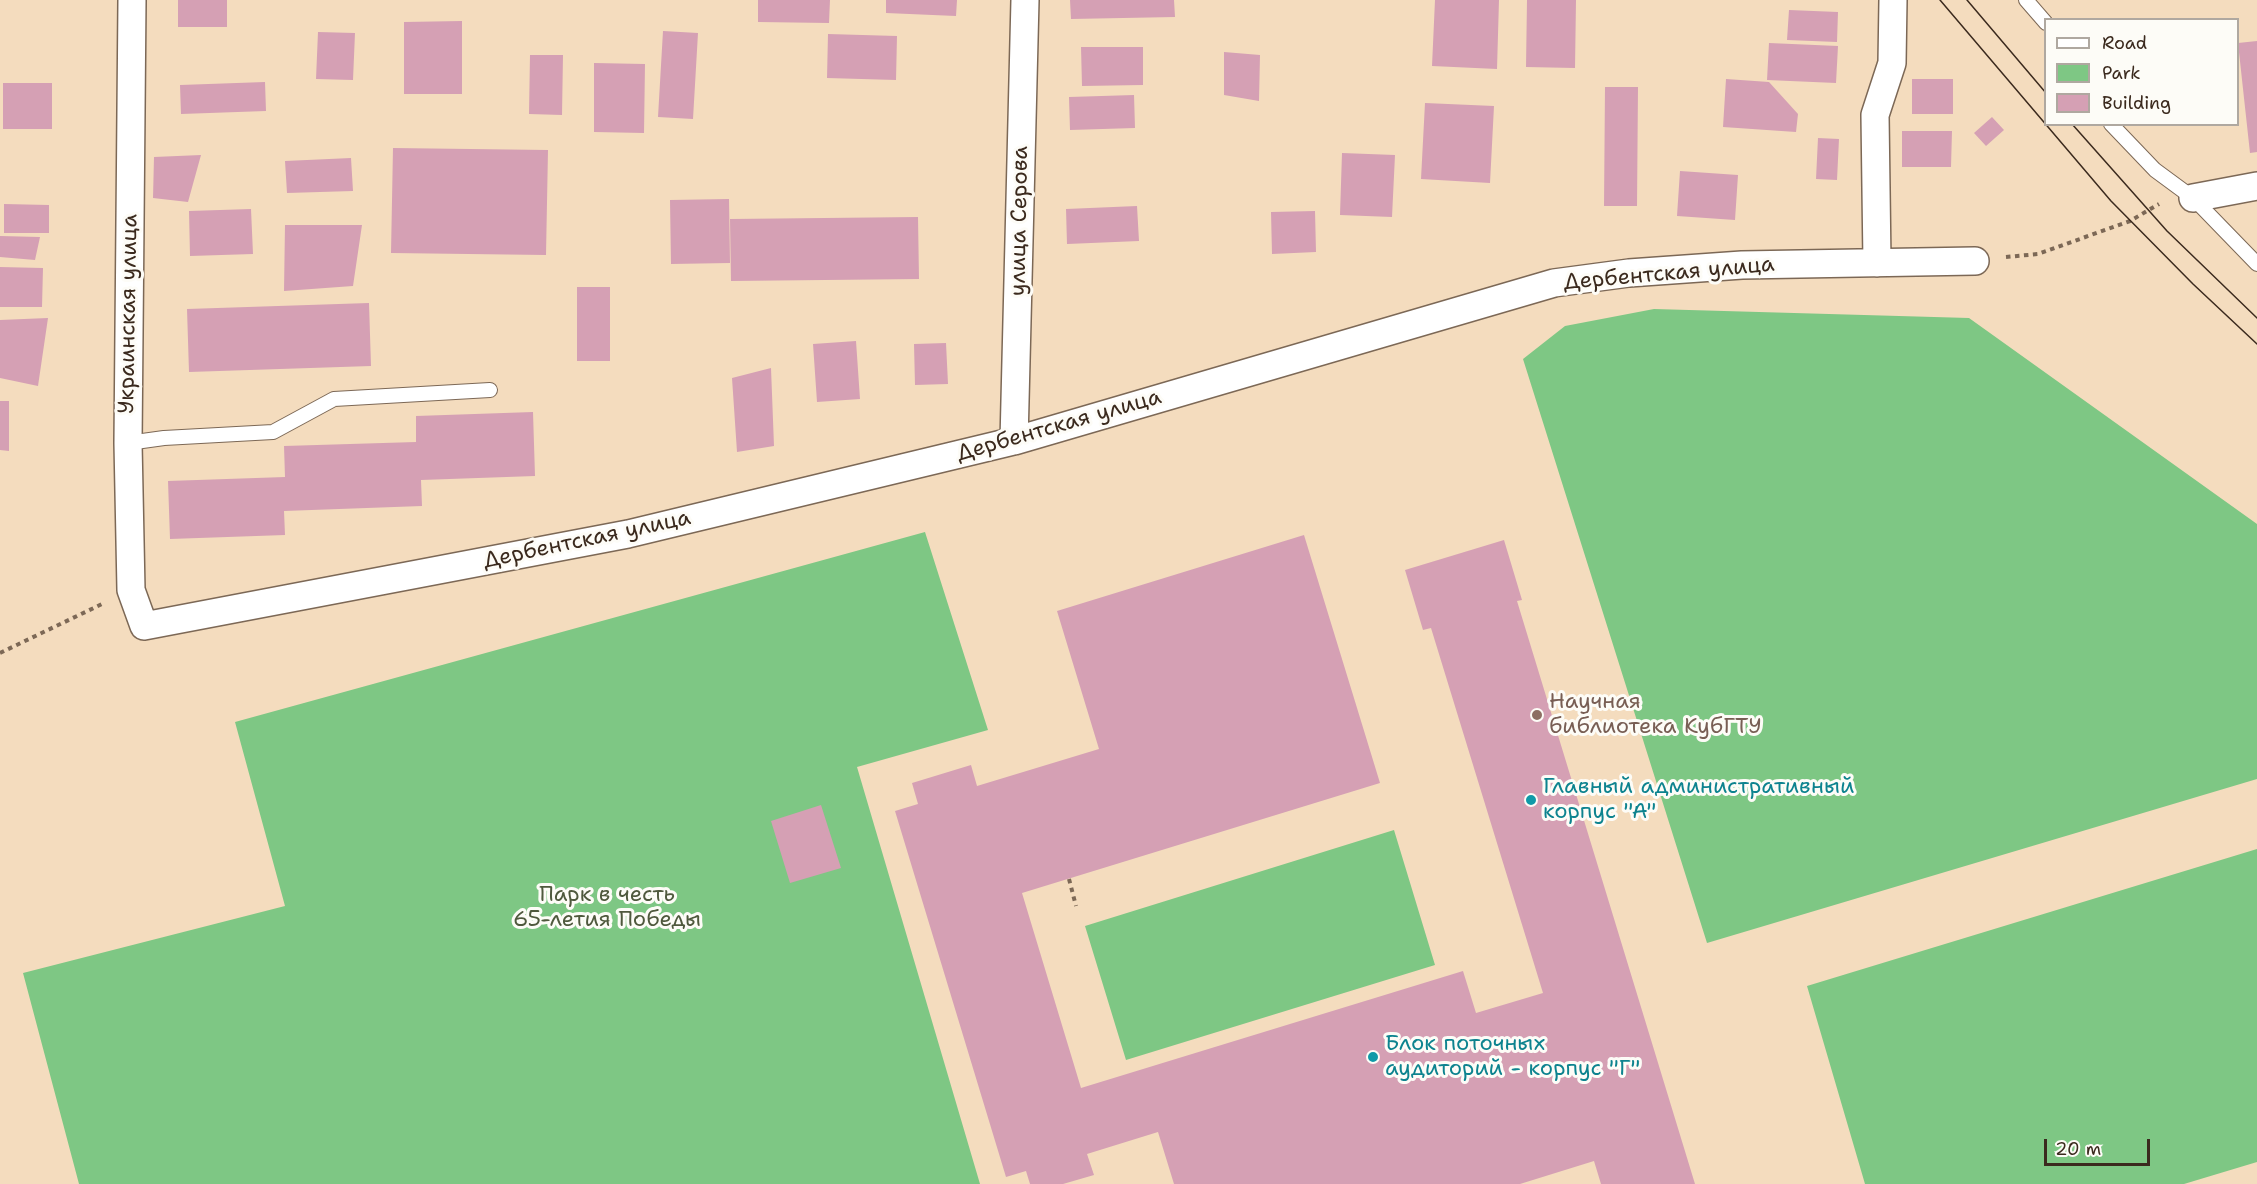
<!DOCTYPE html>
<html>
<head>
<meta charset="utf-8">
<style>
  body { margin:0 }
  #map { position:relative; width:2257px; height:1184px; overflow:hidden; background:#f4dcbe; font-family:"Shantell Sans",sans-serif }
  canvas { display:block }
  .legend { position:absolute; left:2044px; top:18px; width:195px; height:108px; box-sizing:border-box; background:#fdfcf7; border:2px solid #afa8a0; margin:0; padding:8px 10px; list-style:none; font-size:18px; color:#3b2a1e }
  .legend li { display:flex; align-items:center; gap:12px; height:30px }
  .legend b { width:30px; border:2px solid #afa8a0 }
  .scale { position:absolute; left:2044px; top:1139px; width:106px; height:27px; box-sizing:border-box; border:3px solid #3b2a1e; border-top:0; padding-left:8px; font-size:18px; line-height:21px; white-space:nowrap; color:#3b2a1e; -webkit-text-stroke:4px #fdfcf7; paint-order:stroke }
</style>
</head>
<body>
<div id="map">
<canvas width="2257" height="1184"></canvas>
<ul class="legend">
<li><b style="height:8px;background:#fff"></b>Road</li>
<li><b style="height:16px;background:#7ec784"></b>Park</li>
<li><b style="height:16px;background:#d5a0b4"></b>Building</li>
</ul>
<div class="scale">20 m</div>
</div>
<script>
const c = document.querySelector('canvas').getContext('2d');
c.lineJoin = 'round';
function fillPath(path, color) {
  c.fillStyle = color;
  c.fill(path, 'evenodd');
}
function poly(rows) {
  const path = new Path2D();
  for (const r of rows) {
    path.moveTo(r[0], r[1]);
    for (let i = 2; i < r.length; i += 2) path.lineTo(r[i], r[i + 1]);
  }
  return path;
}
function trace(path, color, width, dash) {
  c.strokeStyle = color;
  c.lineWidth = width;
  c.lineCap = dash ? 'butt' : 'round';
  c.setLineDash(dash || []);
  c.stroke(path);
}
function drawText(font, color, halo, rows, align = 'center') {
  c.font = font + ' "Shantell Sans",sans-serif';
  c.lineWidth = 6;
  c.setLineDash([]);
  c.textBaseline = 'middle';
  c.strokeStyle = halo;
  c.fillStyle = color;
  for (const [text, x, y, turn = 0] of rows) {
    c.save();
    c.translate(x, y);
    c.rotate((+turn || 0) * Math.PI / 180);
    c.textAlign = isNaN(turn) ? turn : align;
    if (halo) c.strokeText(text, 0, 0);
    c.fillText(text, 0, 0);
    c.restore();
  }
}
fillPath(poly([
  [1654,309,1969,318,2257,524,2257,779,1707,943,1523,359,1565,326],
  [925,532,988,730,857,767,980,1184,79,1184,23,973,285,906,235,722],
  [1394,830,1435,965,1126,1060,1085,926],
  [2257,849,2257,1162,2184,1184,1865,1184,1807,986]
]), '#7ec784');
fillPath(poly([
  [178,0,227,0,227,27,178,27],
  [758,0,830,0,829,23,758,22],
  [886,0,957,0,956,16,886,13],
  [1070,0,1174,0,1175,17,1071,19],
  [1435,0,1499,0,1497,69,1432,66],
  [1527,0,1576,0,1575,68,1526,67],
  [1789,10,1838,12,1837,42,1787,40],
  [462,21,462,94,404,94,404,22],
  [663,31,698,33,693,119,658,117],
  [318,32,355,33,353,80,316,79],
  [828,34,897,36,896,80,827,78],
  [2257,41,2257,152,2250,153,2238,43],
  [1769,43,1838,46,1836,83,1767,80],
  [1081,47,1143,47,1143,85,1082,86],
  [1224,52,1260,55,1259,101,1224,95],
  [530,55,563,55,562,115,529,114],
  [594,63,645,64,644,133,594,132],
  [1726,79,1769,82,1798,114,1796,132,1723,127],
  [1912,79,1953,79,1953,114,1912,114],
  [265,82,266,111,181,114,180,85],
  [3,83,52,83,52,129,3,129],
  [1605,87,1638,87,1637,206,1604,206],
  [1134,95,1135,128,1070,130,1069,97],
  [1425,103,1494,106,1490,183,1421,179],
  [1992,117,2004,130,1986,146,1974,133],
  [1902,131,1952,131,1951,167,1902,167],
  [1818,138,1839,139,1837,180,1816,179],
  [393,148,548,150,546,255,391,253],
  [1342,153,1395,155,1392,217,1340,215],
  [201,155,188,202,153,198,154,157],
  [351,158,353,191,287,193,285,161],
  [1680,171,1738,175,1735,220,1677,216],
  [729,199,730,263,671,264,670,200],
  [4,204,49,205,49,233,4,233],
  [1137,206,1139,241,1067,244,1066,209],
  [251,209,253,254,190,256,189,211],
  [1315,211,1316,252,1272,254,1271,212],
  [918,217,919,279,731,281,730,219],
  [285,225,362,225,353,286,284,291],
  [0,236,40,237,35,260,0,257],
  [0,267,43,268,42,307,0,307],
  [577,287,610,287,610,361,577,361],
  [369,303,371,366,189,372,187,309],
  [48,318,38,386,0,378,0,320],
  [856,341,860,399,817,402,813,344],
  [946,343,948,384,915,385,914,344],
  [771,368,774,446,737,452,732,378],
  [0,401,9,401,9,451,0,450],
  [533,412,535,476,421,480,422,506,284,511,285,535,170,539,168,481,285,477,284,446,416,442,416,416],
  [1304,535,1380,783,1022,893,1081,1088,1463,971,1476,1013,1543,993,1431,628,1423,630,1405,570,1504,540,1522,600,1517,601,1695,1184,1601,1184,1594,1161,1520,1184,1174,1184,1158,1132,1087,1154,1094,1175,1063,1184,1030,1184,1026,1171,1006,1177,895,811,918,804,912,783,971,765,977,786,1099,749,1057,611],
  [821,805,841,868,790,883,771,821]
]), '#d5a0b4');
const service = poly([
  [2026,0,2046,23],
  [2111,124,2155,170,2193,198,2257,264],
  [128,443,164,438,273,432,334,399,490,390]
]);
const minor = poly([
  [132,0,128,443,131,590,144,626,628,534,1014,441,1554,283,1629,273,1742,265,1975,261],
  [2193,198,2257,186],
  [1877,263,1875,115,1892,63,1893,0],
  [1014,441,1025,0]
]);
trace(service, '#7c6856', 16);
trace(minor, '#7c6856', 30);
trace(poly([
  [2006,257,2038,254,2130,221,2159,204],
  [0,653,102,604],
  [1069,879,1076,906]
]), '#7c6856', 4, [4.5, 4.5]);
trace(service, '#fff', 14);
trace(minor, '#fff', 27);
trace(poly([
  [1940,0,2111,201,2193,284,2257,344],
  [1967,0,2046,93],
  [2072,124,2167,231,2257,318]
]), '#3b2a1e', 1.5);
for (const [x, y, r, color] of [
  [1537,715,6,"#8d6e63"],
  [1531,800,6,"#0f9aa8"],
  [1373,1057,6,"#0f9aa8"]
]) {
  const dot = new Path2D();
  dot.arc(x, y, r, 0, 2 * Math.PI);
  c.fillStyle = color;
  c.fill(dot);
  trace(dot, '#fdfcf7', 2);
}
drawText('22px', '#3b2a1e', '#fdfcf7', [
  ["улица Серова",1020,221,-89],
  ["Дербентская улица",1669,274,-5],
  ["Украинская улица",129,314,-89],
  ["Дербентская улица",1059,426,-16],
  ["Дербентская улица",587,540,-12]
]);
drawText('22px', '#785e54', '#fdfcf7', [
  ["Научная",1549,702],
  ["библиотека КубГТУ",1549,727]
], 'left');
drawText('22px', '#0d838f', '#fdfcf7', [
  ["Главный административный",1543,787],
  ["корпус \"А\"",1543,812],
  ["Блок поточных",1385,1044],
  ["аудиторий - корпус \"Г\"",1385,1069]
], 'left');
drawText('22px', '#4f593d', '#fdfcf7', [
  ["Парк в честь",607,895],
  ["65-летия Победы",607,920]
]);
</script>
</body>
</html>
